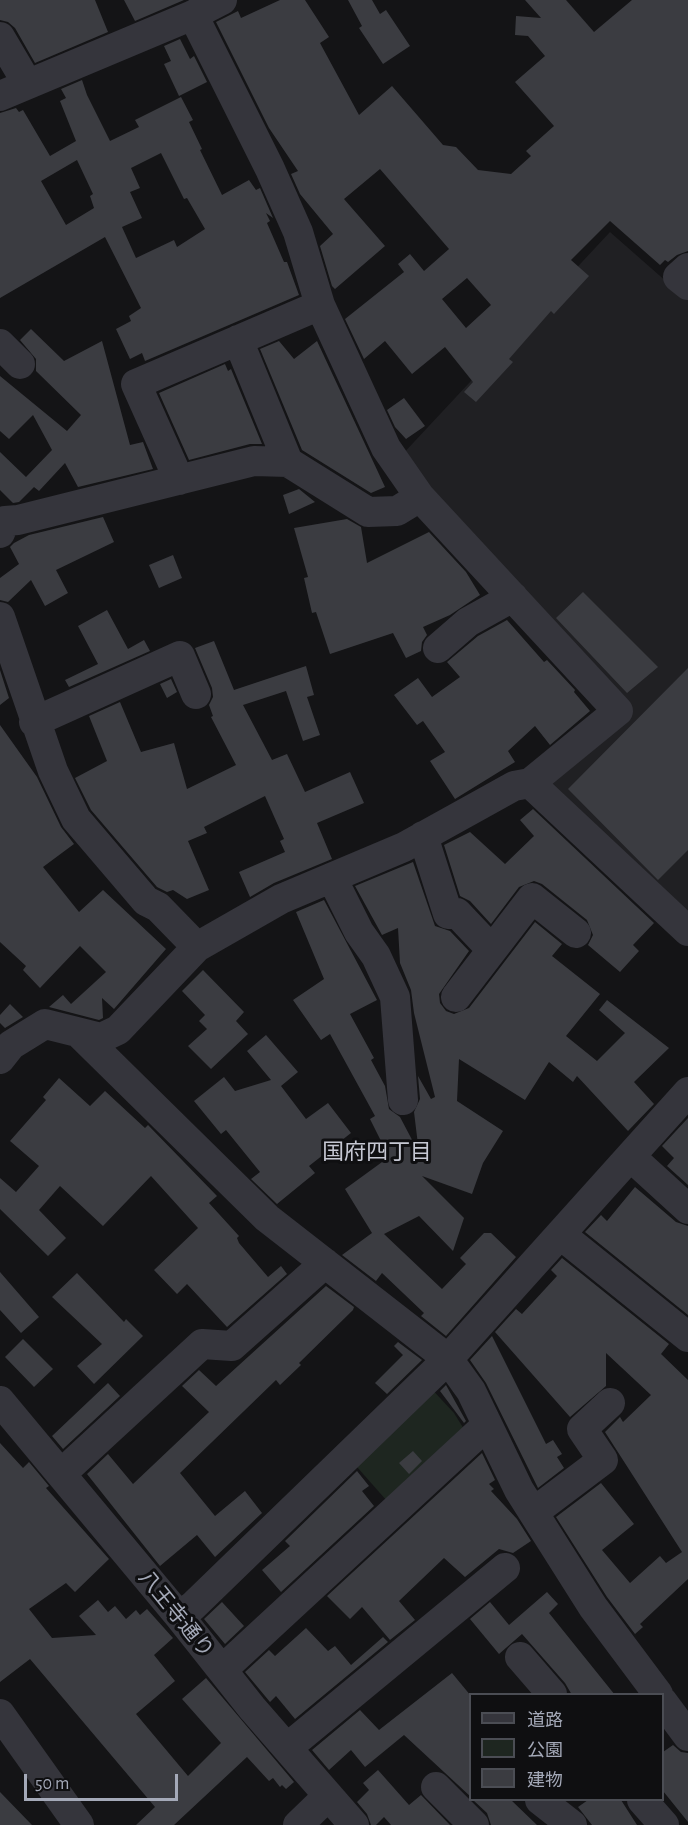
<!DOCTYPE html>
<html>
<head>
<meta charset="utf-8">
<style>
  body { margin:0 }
  #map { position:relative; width:688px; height:1825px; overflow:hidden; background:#141416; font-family:"Alegreya Sans","Noto Sans JP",sans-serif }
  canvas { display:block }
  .legend { position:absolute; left:469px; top:1693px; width:195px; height:108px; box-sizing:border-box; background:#0f0f11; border:2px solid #4b4d54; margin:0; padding:8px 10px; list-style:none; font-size:18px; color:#a4a9b8 }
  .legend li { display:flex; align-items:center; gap:12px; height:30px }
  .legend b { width:30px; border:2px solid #4b4d54 }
  .scale { position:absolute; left:24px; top:1774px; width:154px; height:27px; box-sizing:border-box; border:3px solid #a4a9b8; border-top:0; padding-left:8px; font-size:18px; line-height:21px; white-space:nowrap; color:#a4a9b8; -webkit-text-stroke:4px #0f0f11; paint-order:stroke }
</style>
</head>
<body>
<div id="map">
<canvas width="688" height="1825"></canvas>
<ul class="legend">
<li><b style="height:8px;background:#35353c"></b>道路</li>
<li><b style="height:16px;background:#1e2620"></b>公園</li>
<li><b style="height:16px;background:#3b3c41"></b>建物</li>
</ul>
<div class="scale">50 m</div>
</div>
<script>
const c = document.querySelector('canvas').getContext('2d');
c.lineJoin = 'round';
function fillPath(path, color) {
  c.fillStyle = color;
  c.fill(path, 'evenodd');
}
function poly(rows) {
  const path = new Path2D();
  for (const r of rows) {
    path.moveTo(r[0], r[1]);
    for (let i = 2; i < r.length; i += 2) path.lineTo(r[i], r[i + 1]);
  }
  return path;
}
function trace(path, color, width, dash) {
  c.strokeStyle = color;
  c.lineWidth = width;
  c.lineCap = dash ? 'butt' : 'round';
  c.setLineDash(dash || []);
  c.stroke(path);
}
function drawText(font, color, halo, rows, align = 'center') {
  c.font = font + ' "Alegreya Sans","Noto Sans JP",sans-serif';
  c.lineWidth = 6;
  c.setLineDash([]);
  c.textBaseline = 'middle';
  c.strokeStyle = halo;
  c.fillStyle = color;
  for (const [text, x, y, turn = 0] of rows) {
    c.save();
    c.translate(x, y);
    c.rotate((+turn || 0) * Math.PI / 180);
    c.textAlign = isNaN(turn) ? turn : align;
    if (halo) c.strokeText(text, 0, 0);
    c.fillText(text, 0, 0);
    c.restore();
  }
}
fillPath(poly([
  [610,232,676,290,688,297,688,923,538,778,626,711,400,457]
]), '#202023');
fillPath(poly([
  [427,1384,454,1413,467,1434,387,1501,349,1458]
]), '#1e2620');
fillPath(poly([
  [0,0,95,0,108,32,35,63,15,28,8,22,0,20],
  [124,0,184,0,135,21],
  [280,0,305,0,329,37,320,43,359,115,392,86,443,145,456,147,478,170,511,174,531,156,526,151,554,126,515,82,545,56,528,36,515,35,516,16,541,18,525,0,566,0,594,32,632,0,688,0,688,251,677,255,668,262,665,260,660,265,610,221,571,260,589,276,554,314,551,311,509,359,513,362,476,402,464,392,473,382,445,347,412,374,385,341,364,359,345,319,404,272,398,264,410,254,424,271,449,249,380,169,344,199,385,246,335,289,332,286,320,246,333,234,300,194,291,174,298,171,269,128,216,22,238,11,241,18],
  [467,278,491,305,466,328,442,299],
  [348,0,372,0,380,14,386,10,410,46,383,64,359,28,362,26],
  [180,39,190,59,194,56,207,82,179,96,164,64,171,61,164,46],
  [82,80,87,95,110,141,139,127,135,120,181,97,193,120,189,122,202,149,200,150,222,195,249,180,256,190,260,188,273,218,266,213,270,221,267,223,284,262,287,262,299,295,145,361,142,353,130,359,116,329,131,321,129,316,141,308,105,237,0,298,0,113,16,108,19,112,23,110,50,156,76,141,60,101,66,98,61,89],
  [161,153,184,199,187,198,205,229,177,247,174,240,136,258,122,227,142,218,130,192,140,188,131,168],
  [77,160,93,194,90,196,94,208,66,225,41,181],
  [31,329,64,361,102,341,130,445,143,442,153,469,78,487,65,463,39,491,34,487,19,502,13,503,0,490,0,452,26,477,52,450,33,415,9,439,0,431,0,376,67,431,81,415,36,371,36,359,20,340],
  [279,341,294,359,317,341,385,487,371,493,302,450,260,349],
  [225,364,228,371,231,369,262,444,250,444,189,460,159,393],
  [404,398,425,426,406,439,395,427,387,410],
  [299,489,315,502,289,514,283,495],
  [103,517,114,542,56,570,68,593,45,606,31,580,8,602,0,600,0,578,19,564,10,547,14,543,29,535],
  [347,519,361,527,367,563,429,532,466,572,480,595,450,615,423,627,427,635,422,642,421,651,406,658,393,633,330,654,316,612,312,613,304,578,308,577,294,528],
  [173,555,182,578,159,588,149,565],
  [583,592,658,667,627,693,556,618],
  [107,610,128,649,144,640,150,651,69,687,65,680,98,664,78,626],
  [507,620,544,662,547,660,575,690,574,692,590,711,550,745,535,726,508,751,515,762,455,799,430,761,445,752,423,721,417,725,394,695,418,678,432,697,460,677,447,662,478,636],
  [214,641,234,690,306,666,314,695,307,697,320,735,303,741,286,691,243,705,272,760,287,754,305,792,350,772,364,803,317,823,332,859,274,883,250,897,239,872,285,852,280,841,284,839,265,796,204,827,207,833,188,841,209,890,187,899,173,890,167,892,157,887,91,810,75,778,107,761,89,716,120,702,141,752,174,743,187,789,236,765,211,717,213,716,209,705,213,697,212,688,195,648],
  [688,668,688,850,658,880,568,789],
  [0,670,9,698,0,705],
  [171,679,177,692,167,698,160,684],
  [0,725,37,777,61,827,74,844,43,867,79,912,103,890,166,949,114,1009,102,998,103,1018,99,1020,49,1007,63,995,71,1004,106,972,80,946,40,988,23,970,26,966,0,942],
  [533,809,654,923,633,945,639,951,620,972,588,945,593,935,587,920,542,884,534,881,519,887,491,924,470,901,460,896,444,845,470,832,505,864,534,836,520,820],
  [413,862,435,926,450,931,469,951,439,994,440,1003,446,1011,454,1014,469,1008,535,922,562,944,552,956,600,994,566,1036,597,1061,625,1033,599,1010,607,1000,669,1048,634,1082,654,1104,628,1131,577,1076,573,1082,549,1062,525,1100,459,1059,457,1101,503,1131,483,1163,472,1194,422,1176,464,1218,453,1251,419,1216,384,1234,442,1289,466,1264,460,1258,484,1233,491,1233,516,1257,446,1336,421,1316,424,1313,382,1273,376,1281,342,1255,372,1233,345,1189,389,1157,370,1119,375,1116,330,1034,321,1040,293,1000,324,979,296,912,324,900,377,1000,350,1014,374,1058,371,1060,385,1086,389,1109,400,1117,419,1153,414,1112,420,1099,418,1076,431,1099,435,1097,414,1013,411,990,400,963,398,928,382,935,355,886],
  [203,970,244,1012,236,1021,248,1034,211,1069,188,1046,207,1029,199,1021,205,1015,182,991],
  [10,1004,23,1017,5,1028,0,1023,0,1015],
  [266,1035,298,1072,281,1086,306,1119,328,1103,351,1133,309,1166,315,1173,277,1204,251,1179,260,1172,226,1130,221,1134,194,1101,224,1077,235,1091,271,1080,247,1051],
  [59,1078,90,1106,105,1091,145,1128,148,1125,217,1196,209,1203,239,1236,237,1238,239,1243,268,1277,281,1266,287,1274,227,1327,187,1284,177,1294,154,1270,198,1228,151,1176,103,1226,60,1186,39,1210,66,1238,48,1256,0,1209,0,1178,16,1192,39,1166,10,1141,46,1100,43,1097],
  [688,1118,688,1185,667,1166,674,1158,662,1146],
  [635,1187,676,1222,688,1226,688,1315,585,1232,601,1215,607,1221],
  [562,1258,669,1344,661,1354,688,1380,688,1579,640,1624,643,1627,635,1634,607,1597,556,1517,601,1483,634,1524,602,1550,630,1583,660,1556,666,1563,682,1552,605,1432,620,1417,623,1422,651,1395,606,1353,606,1386,570,1417,495,1332,516,1309,522,1314,557,1276,551,1270],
  [0,1272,39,1317,21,1333,0,1310],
  [77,1273,124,1322,126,1319,143,1336,94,1384,77,1366,102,1344,52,1297],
  [326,1286,354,1307,353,1310,299,1363,301,1365,280,1385,276,1380,180,1473,215,1516,245,1491,262,1513,215,1557,197,1535,160,1566,87,1474,108,1454,133,1484,209,1412,182,1386,199,1370,216,1386],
  [492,1336,546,1444,553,1440,562,1454,557,1457,564,1468,538,1488,486,1383,470,1360],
  [23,1339,53,1369,34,1387,5,1357],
  [398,1342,422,1360,387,1394,375,1383,403,1355,394,1346],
  [108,1383,120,1396,63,1449,52,1436],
  [446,1385,466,1421,464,1423,440,1391],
  [0,1443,23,1468,29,1462,49,1486,46,1488,109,1559,75,1592,66,1583,29,1609,52,1638,96,1635,79,1616,98,1600,108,1612,115,1606,126,1619,136,1610,140,1615,147,1609,173,1638,154,1655,175,1681,136,1714,188,1776,221,1743,182,1699,206,1678,294,1782,286,1789,282,1785,280,1787,273,1778,269,1781,247,1757,174,1825,136,1825,155,1807,30,1659,0,1682],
  [413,1451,422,1461,409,1474,399,1463],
  [482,1453,495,1480,489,1484,494,1489,491,1491,517,1519,531,1541,513,1553,499,1549,465,1577,444,1558,399,1601,415,1620,390,1640,362,1607,350,1619,327,1596],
  [357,1471,369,1486,362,1491,374,1506,281,1592,262,1570,290,1546,285,1541],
  [547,1592,558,1604,549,1613,615,1695,572,1695,565,1683,522,1634,499,1654,470,1619,490,1602,509,1625],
  [222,1602,244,1626,225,1644,204,1619],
  [306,1628,328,1651,335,1646,351,1665,383,1637,388,1642,295,1719,276,1696,270,1702,245,1672,269,1650,275,1656],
  [452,1673,471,1696,471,1797,404,1735,365,1767,351,1750,329,1770,312,1750,360,1710,379,1730],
  [673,1745,681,1752,688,1753,688,1822,663,1791,663,1752],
  [378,1770,409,1805,421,1795,450,1825,391,1825,384,1817,376,1825,371,1825,367,1814,357,1802,369,1790,363,1783],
  [0,1792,32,1825,0,1825],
  [473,1800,511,1800,537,1825,491,1825,487,1813],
  [588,1800,621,1800,637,1825,592,1825,578,1807]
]), '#3b3c41');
trace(poly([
  [0,37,27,83],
  [0,96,193,15,222,0],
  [688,268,678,277,688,285],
  [238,340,288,462],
  [0,344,20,364],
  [179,480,136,384,320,305],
  [420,497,618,711,530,783],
  [0,533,5,521,18,520,254,461,288,462,368,512,397,511,420,497,386,448,320,305,298,232,270,169,193,15],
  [0,617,53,771,76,819,146,901,158,907,197,947],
  [438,648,468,622,513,597],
  [34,722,180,656,196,694],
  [423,836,448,914,457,913,492,950],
  [332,878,359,932,376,956,395,997,403,1100],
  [456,997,532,898,576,933],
  [79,1033,267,1218,448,1359,471,1391,519,1490,593,1607,658,1694],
  [0,1059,11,1045,45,1024,101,1038,118,1030,197,947,281,899,404,847,514,786,530,783,688,931],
  [631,1157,688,1209],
  [561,1235,688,1337],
  [0,1401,179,1616,252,1708,354,1825],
  [61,1474,202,1344,232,1346,325,1263],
  [534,1512,603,1460,582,1429,610,1403],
  [179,1616,193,1606,448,1359,688,1092],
  [520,1657,552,1694],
  [222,1670,487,1425],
  [662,1701,688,1736],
  [0,1714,79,1825],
  [287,1748,505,1568],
  [436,1787,474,1825],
  [540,1800,572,1825],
  [642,1800,664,1825],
  [298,1825,328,1796]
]), '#35353c', 30);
drawText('21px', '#a4a9b8', '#0f0f11', [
  ["八王寺通り",176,1614,51]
]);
drawText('22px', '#c6c8d3', '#0f0f11', [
  ["国府四丁目",377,1152]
]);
</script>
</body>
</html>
